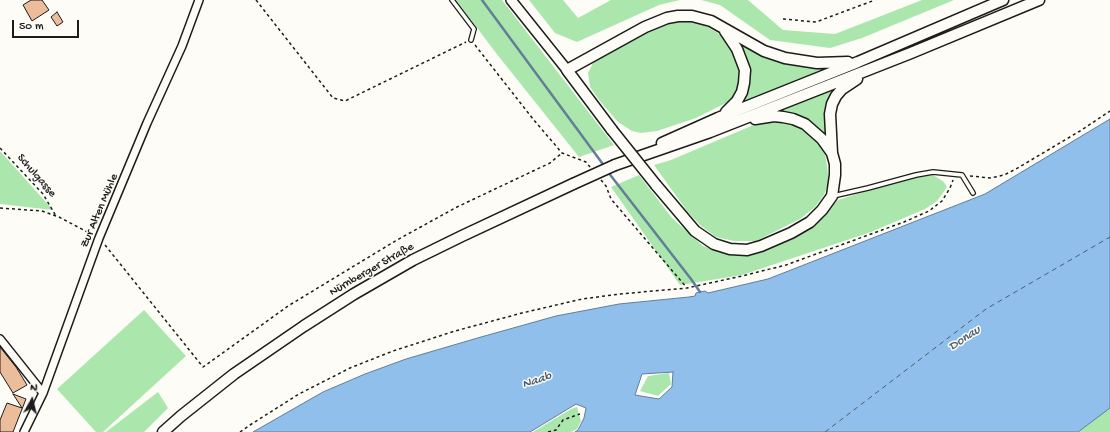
<!DOCTYPE html>
<html>
<head>
<meta charset="utf-8">
<style>
  body { margin:0 }
  #map { position:relative; width:1110px; height:432px; overflow:hidden; background:#fdfcf7; font-family:"Gochi Hand",sans-serif }
  canvas { display:block }
  .north { position:absolute; left:12px; top:380px; width:40px; height:40px; -webkit-text-stroke:3px #fdfcf7; paint-order:stroke; rotate:8deg; font-size:11px; font-weight:700; line-height:16px; text-align:center; color:#1c1c1c }
  .north::after { content:''; display:block; margin:auto; width:14px; height:18px; background:#1c1c1c; clip-path:polygon(50% 0,100% 100%,50% 72%,0 100%) }
  .scale { position:absolute; left:12px; top:20px; width:67px; height:18px; box-sizing:border-box; border:2px solid #1c1c1c; border-top:0; padding-left:5px; font-size:12px; line-height:14px; white-space:nowrap; color:#1c1c1c; -webkit-text-stroke:3px #fdfcf7; paint-order:stroke }
</style>
</head>
<body>
<div id="map">
<canvas width="1110" height="432"></canvas>
<div class="north">N</div>
<div class="scale">50 m</div>
</div>
<script>
const c = document.querySelector('canvas').getContext('2d');
c.lineJoin = 'round';
function fillPath(path, color) {
  c.fillStyle = color;
  c.fill(path, 'evenodd');
}
function poly(rows) {
  const path = new Path2D();
  for (const r of rows) {
    path.moveTo(r[0], r[1]);
    for (let i = 2; i < r.length; i += 2) path.lineTo(r[i], r[i + 1]);
  }
  return path;
}
function trace(path, color, width, dash) {
  c.strokeStyle = color;
  c.lineWidth = width;
  c.lineCap = dash ? 'butt' : 'round';
  c.setLineDash(dash || []);
  c.stroke(path);
}
function drawText(font, color, halo, rows, align = 'center') {
  c.font = font + ' "Gochi Hand",sans-serif';
  c.lineWidth = 3;
  c.setLineDash([]);
  c.textBaseline = 'middle';
  c.strokeStyle = halo;
  c.fillStyle = color;
  for (const [text, x, y, turn = 0] of rows) {
    c.save();
    c.translate(x, y);
    c.rotate((+turn || 0) * Math.PI / 180);
    c.textAlign = isNaN(turn) ? turn : align;
    if (halo) c.strokeText(text, 0, 0);
    c.fillText(text, 0, 0);
    c.restore();
  }
}
fillPath(poly([
  [456,0,502,0,614,145,579,157,496,53],
  [529,0,563,0,578,18,611,0,680,0,659,5,577,42,555,33],
  [701,0,748,0,783,30,835,34,922,0,954,0,862,38,830,48,770,40,720,5],
  [688,21,704,25,721,35,731,48,740,68,740,81,736,96,726,103,696,118,657,131,641,133,632,131,618,122,599,100,590,87,588,73,593,63,607,53,657,27,675,22],
  [739,43,776,61,793,65,823,67,825,69,746,100,745,98,748,95,749,89,750,72,745,55],
  [833,89,834,90,830,97,826,110,825,120,828,138,826,138,819,129,806,119,781,113,780,109],
  [776,120,794,124,806,130,817,140,825,152,829,182,824,195,815,207,800,219,756,241,734,241,716,237,701,226,687,211,654,165,671,160,763,121],
  [0,151,53,210,0,204],
  [639,175,672,218,703,246,722,252,745,255,769,249,803,233,838,200,906,178,933,175,944,182,947,187,937,201,925,209,871,232,742,275,680,285,611,187],
  [144,310,186,356,103,432,96,432,57,389],
  [669,373,671,384,658,396,640,391,648,376],
  [158,392,168,408,144,432,106,432],
  [577,407,581,421,577,429,571,432,533,432,571,409],
  [1110,408,1110,432,1078,432,1104,412]
]), '#abe7ad');
const water = poly([
  [1110,119,1110,408,1078,432,575,432,578,430,584,418,586,408,576,404,530,432,253,432,323,392,365,374,406,359,481,337,556,316,619,304,689,297,695,296,696,293,700,292,705,291,708,293,768,279,985,194,1110,119],
  [673,372,672,387,659,399,635,395,642,374,673,372]
]);
fillPath(water, '#90bfeb');
trace(water, '#627e98', 1);
trace(poly([
  [482,0,605,167],
  [608,172,691,279,700,292]
]), '#627e98', 2.5);
trace(poly([
  [825,432,986,309,1110,237]
]), '#4a5d6f', 1, [5, 4]);
const building = poly([
  [31,0,42,0,49,10,32,21,23,5,31,0],
  [57,12,63,22,57,26,51,17,57,12],
  [0,347,16,367,27,385,13,393,0,372,0,347],
  [13,394,26,399,13,432,0,432,0,420,7,403,22,408,13,394]
]);
fillPath(building, '#ebbd9b');
trace(building, '#1c1c1c', 1);
const service = poly([
  [452,0,474,29,471,40],
  [833,196,868,188,916,175,933,172,962,175,973,193]
]);
const minor = poly([
  [0,339,43,393],
  [24,432,43,393,99,238,147,123,182,46,199,0]
]);
const tertiary = poly([
  [511,0,567,70]
]);
const secondary = poly([
  [725,31,737,49,745,70,744,83,742,92,737,101,726,112],
  [755,119,774,116,783,117,793,119,805,124,822,139,832,153],
  [612,130,567,70,645,27,667,18,678,16,692,16,711,21,764,51,785,58,817,63,848,62],
  [662,143,718,118,858,62,1003,0],
  [615,165,710,132,911,53,1039,0],
  [656,185,695,231,714,244,730,249,747,250,761,246,791,233,810,222,822,210,832,196,835,175,835,164,832,153,830,114,832,104,836,96,842,89,857,79],
  [163,432,181,416,234,374,304,326,354,294,413,260,462,236,573,184]
]);
trace(service, '#1c1c1c', 6);
trace(minor, '#1c1c1c', 10);
trace(tertiary, '#1c1c1c', 12);
trace(secondary, '#1c1c1c', 13);
trace(poly([
  [256,0,333,98,345,101,466,42],
  [783,19,816,22,875,0],
  [475,45,533,119,562,153,586,162,590,167],
  [0,148,43,194,56,216],
  [970,176,991,178,1004,175,1016,169,1080,131,1110,111],
  [601,180,606,186,611,199,687,288],
  [0,208,42,211,59,217,93,235],
  [105,245,203,367,288,306,397,240,457,207,550,163,562,153],
  [240,432,250,425,299,394,350,368,393,351,455,331,522,313,582,299,620,294,687,288,742,276,786,265,904,222,929,211,942,201,950,188,953,180],
  [548,432,556,430,563,420,580,414]
]), '#1c1c1c', 1.5, [3, 3]);
trace(service, '#fdfcf7', 3.5);
trace(minor, '#fdfcf7', 7);
trace(tertiary, '#fdfcf7', 9);
trace(secondary, '#fdfcf7', 10);
const secondaryBridge = poly([
  [612,130,656,185],
  [573,184,615,165]
]);
trace(secondaryBridge, '#1c1c1c', 13, []);
trace(secondaryBridge, '#fdfcf7', 10);
drawText('12px', '#1c1c1c', '#fdfcf7', [
  ["Schulgasse",36,176,49],
  ["Zur Alten Mühle",100,211,-67],
  ["Nürnberger Straße",372,270,-30]
]);
drawText('italic 13px', '#4a5d6f', '#fdfcf7', [
  ["Donau",965,339,-33],
  ["Naab",537,381,-18]
]);
</script>
</body>
</html>
